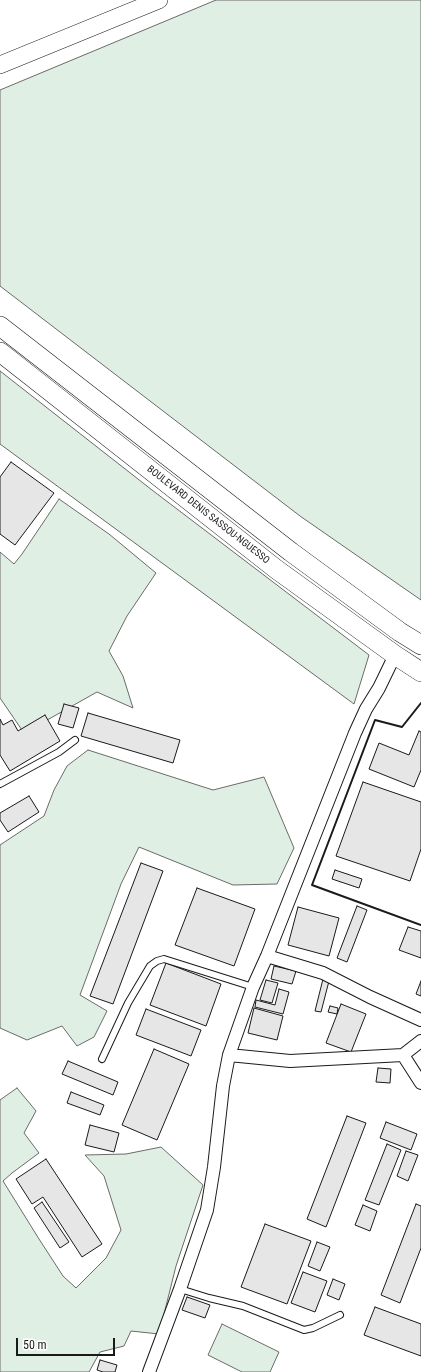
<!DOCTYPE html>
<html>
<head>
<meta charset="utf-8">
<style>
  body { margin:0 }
  #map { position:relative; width:421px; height:1372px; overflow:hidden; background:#fff; font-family:"Roboto Condensed",sans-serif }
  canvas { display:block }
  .scale { position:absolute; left:16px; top:1338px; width:99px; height:18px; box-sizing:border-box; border:2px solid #1a1a1a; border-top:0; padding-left:5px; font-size:12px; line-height:14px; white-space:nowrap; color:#1a1a1a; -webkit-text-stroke:3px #fff; paint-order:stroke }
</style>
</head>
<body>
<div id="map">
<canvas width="421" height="1372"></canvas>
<div class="scale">50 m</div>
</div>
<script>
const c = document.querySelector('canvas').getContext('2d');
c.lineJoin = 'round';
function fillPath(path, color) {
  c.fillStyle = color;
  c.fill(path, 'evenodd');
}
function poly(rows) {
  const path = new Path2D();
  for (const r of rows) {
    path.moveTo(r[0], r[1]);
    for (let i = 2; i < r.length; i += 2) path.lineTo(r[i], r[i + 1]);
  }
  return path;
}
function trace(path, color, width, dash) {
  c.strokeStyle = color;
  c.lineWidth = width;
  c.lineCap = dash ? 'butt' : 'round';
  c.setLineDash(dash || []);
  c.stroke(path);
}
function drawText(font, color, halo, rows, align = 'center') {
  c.font = font + ' "Roboto Condensed",sans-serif';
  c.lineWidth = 3;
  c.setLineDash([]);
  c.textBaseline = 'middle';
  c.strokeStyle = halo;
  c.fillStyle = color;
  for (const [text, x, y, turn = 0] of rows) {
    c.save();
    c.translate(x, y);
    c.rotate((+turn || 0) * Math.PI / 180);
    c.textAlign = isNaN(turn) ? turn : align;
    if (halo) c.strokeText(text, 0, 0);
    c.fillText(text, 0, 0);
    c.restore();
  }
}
const green = poly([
  [216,0,421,0,421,600,300,516,0,286,0,90,216,0],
  [0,371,152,490,369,655,354,704,0,444,0,371],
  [59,499,109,534,156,573,127,616,109,651,123,676,133,708,97,692,24,733,0,698,0,552,14,564,22,554,59,499],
  [88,750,213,790,264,777,294,848,277,884,233,885,139,847,121,884,80,995,107,1011,94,1037,77,1046,62,1026,27,1040,0,1028,0,845,44,816,54,790,67,766,88,750],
  [17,1088,36,1111,24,1133,39,1153,12,1173,3,1181,39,1239,63,1276,76,1288,106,1258,121,1230,104,1176,85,1155,126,1154,161,1147,203,1185,176,1266,159,1334,131,1331,124,1346,100,1352,89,1372,0,1372,0,1100,17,1088],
  [222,1324,279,1352,270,1372,242,1372,208,1355,222,1324]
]);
fillPath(green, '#e0efe3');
trace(green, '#6a6a6a', 1);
const building = poly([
  [11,462,54,493,15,545,0,534,0,477,11,462],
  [64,704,79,708,73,728,58,724,64,704],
  [88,713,180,740,173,763,81,736,88,713],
  [45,715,60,741,10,771,0,755,0,719,3,725,12,720,18,731,45,715],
  [419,731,421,732,421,770,414,787,369,769,379,743,409,755,419,731],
  [363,782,421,802,421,849,410,881,336,856,363,782],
  [29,796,39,812,8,832,0,820,0,813,29,796],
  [141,863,163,871,113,1004,90,996,141,863],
  [335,870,362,879,359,888,332,879,335,870],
  [197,888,255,909,234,966,175,945,197,888],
  [357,906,367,910,347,962,337,958,357,906],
  [298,907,339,918,329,956,288,945,298,907],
  [408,927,421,931,421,958,399,950,408,927],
  [166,963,221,984,206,1026,150,1005,166,963],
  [274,966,296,971,292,984,271,979,274,966],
  [323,979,329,981,321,1012,315,1011,323,979],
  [266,980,278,983,272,1003,260,1000,266,980],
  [421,981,421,996,416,994,421,981],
  [279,989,289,992,283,1014,255,1007,256,1000,275,1005,279,989],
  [341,1004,366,1014,351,1052,326,1043,341,1004],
  [330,1006,338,1008,337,1014,328,1012,330,1006],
  [254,1008,283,1016,277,1040,248,1033,254,1008],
  [146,1009,201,1030,191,1056,136,1035,146,1009],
  [154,1049,189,1064,157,1140,122,1125,154,1049],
  [68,1061,118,1082,113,1095,62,1074,68,1061],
  [378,1068,391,1069,390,1083,376,1082,378,1068],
  [71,1092,104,1105,100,1115,67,1103,71,1092],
  [347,1116,366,1123,326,1227,307,1219,347,1116],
  [386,1122,417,1134,411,1150,380,1138,386,1122],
  [90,1125,119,1133,114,1152,85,1145,90,1125],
  [387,1144,401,1150,379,1205,365,1200,387,1144],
  [406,1151,418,1155,408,1181,397,1176,406,1151],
  [46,1159,102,1244,82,1257,43,1197,32,1204,16,1179,46,1159],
  [42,1202,69,1242,60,1248,34,1208,42,1202],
  [416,1204,421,1206,421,1248,400,1303,381,1295,416,1204],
  [363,1205,377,1211,370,1231,355,1225,363,1205],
  [265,1224,311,1241,287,1304,241,1287,265,1224],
  [317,1242,330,1247,320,1271,308,1266,317,1242],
  [303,1272,327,1281,315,1312,291,1303,303,1272],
  [333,1279,345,1284,339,1300,327,1295,333,1279],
  [187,1297,210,1305,205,1318,182,1310,187,1297],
  [375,1307,421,1324,421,1356,364,1335,375,1307],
  [100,1360,117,1365,115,1372,103,1372,97,1370,100,1360]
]);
fillPath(building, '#e6e6e6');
trace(building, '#1a1a1a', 1);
const lane = poly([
  [0,784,59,752,75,740],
  [102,1059,128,1003,150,966,157,961,164,959,253,987],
  [180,1289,209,1298,243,1306,304,1330,313,1328,340,1315]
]);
const street = poly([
  [267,956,323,973,370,997,421,1020],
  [229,1055,290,1061,403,1055,421,1041],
  [403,1055,421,1083],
  [149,1372,180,1289,207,1210,214,1167,223,1086,229,1055,253,987,267,956,355,733,366,709,379,688,395,655]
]);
const secondary = poly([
  [0,65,159,0]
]);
const primary = poly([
  [0,326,291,552,400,632,421,645],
  [0,352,276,569,395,655,421,672]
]);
trace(lane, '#1a1a1a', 8);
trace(street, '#1a1a1a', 14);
trace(secondary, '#1a1a1a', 18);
trace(primary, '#1a1a1a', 20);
trace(lane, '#fff', 6);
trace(street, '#fff', 12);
trace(secondary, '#fff', 17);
trace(primary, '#fff', 19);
trace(poly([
  [421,703,402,727,375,720,312,885,421,925]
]), '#1a1a1a', 2);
drawText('10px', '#1a1a1a', '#fff', [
  ["BOULEVARD DENIS SASSOU-NGUESSO",208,515,38]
]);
</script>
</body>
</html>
